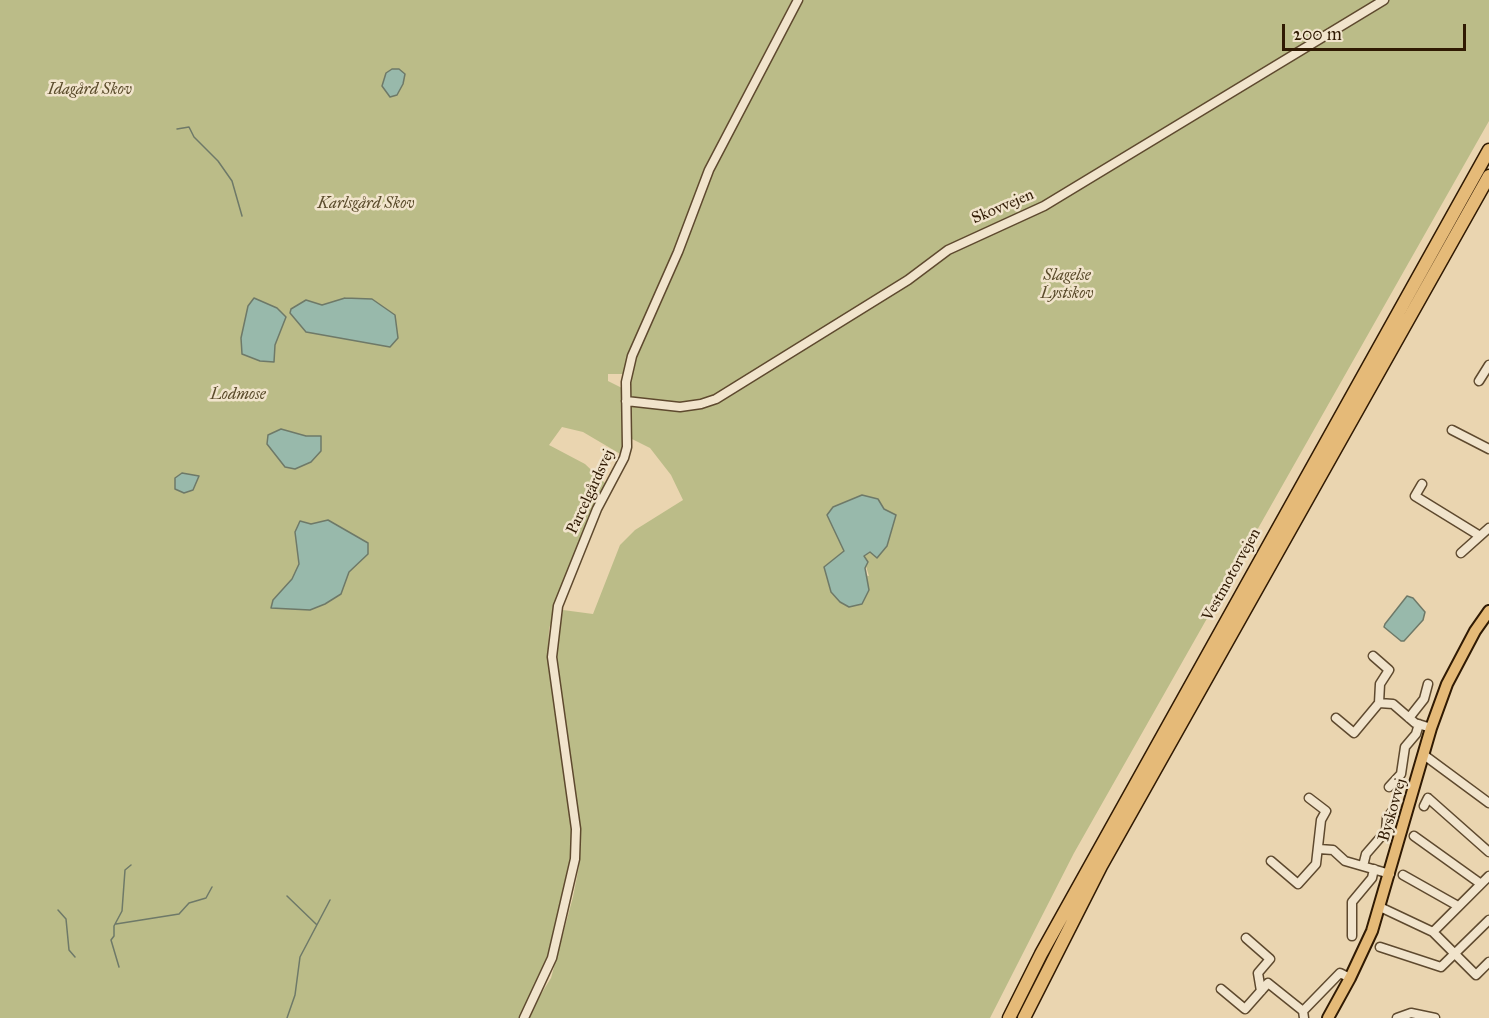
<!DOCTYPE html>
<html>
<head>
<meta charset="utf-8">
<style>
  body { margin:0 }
  #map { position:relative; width:1489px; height:1018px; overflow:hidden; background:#ead5b0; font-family:"IM FELL Great Primer",serif }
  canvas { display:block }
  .scale { position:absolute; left:1282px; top:24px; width:184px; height:27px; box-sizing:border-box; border:3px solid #301a03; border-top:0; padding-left:8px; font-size:18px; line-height:21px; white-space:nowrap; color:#301a03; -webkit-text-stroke:4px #f1e4cc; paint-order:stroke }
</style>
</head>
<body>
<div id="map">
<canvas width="1489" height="1018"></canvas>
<div class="scale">200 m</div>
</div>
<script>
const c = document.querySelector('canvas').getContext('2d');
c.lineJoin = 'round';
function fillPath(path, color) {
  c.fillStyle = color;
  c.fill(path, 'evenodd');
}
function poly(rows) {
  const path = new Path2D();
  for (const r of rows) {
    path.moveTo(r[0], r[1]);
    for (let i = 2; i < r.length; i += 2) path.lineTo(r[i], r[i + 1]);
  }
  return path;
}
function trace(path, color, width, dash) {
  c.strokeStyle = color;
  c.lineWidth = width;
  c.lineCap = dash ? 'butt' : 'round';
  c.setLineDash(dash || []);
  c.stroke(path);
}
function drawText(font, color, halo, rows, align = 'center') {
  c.font = font + ' "IM FELL Great Primer",serif';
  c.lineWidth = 5;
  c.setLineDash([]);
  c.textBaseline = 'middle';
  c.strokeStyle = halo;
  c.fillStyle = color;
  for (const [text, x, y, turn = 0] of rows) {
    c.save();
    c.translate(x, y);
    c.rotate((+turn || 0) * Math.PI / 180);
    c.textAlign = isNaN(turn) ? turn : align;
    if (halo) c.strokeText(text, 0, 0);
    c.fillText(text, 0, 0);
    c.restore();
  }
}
fillPath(poly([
  [0,0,792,0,705,167,669,265,624,374,608,374,608,381,624,389,625,438,622,455,583,432,562,427,549,445,585,464,606,484,567,572,549,629,548,654,572,833,570,870,550,960,520,1018,0,1018],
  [802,0,1489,0,1489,121,1074,853,990,1018,526,1018,551,978,573,897,579,866,580,830,555,657,563,610,593,614,620,545,635,530,683,500,671,475,650,448,630,438,629,390,634,363,676,269,719,158],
  [884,509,896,515,876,557,870,552,863,557,869,576,824,567,844,551]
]), '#bbbc88');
const water = poly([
  [392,69,399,69,405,74,403,84,397,95,390,97,382,86,386,73,392,69],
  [254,298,277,308,286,317,275,345,274,362,260,361,242,354,241,338,248,306,254,298],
  [345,298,372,299,395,315,398,338,390,347,306,332,290,313,291,309,306,300,322,305,345,298],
  [281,429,306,436,321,436,321,451,311,462,295,469,285,467,267,444,268,435,281,429],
  [182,473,199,476,193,490,184,493,175,489,175,478,182,473],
  [862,495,878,499,884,509,896,515,887,546,877,558,870,552,864,556,868,562,865,568,869,590,862,604,849,607,840,602,831,592,824,567,844,551,827,515,833,507,862,495],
  [328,520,368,543,368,554,349,572,341,594,325,604,310,610,271,608,273,600,292,579,299,564,295,532,300,521,311,524,328,520],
  [1407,596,1413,598,1425,612,1423,620,1404,641,1401,641,1384,627,1385,624,1407,596]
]);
fillPath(water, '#98b9ab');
trace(water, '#6e7968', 1.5);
trace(poly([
  [177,129,189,127,194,137,218,161,232,181,242,216],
  [287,896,316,924],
  [58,910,66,919,69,950,75,957],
  [116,924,179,914,189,903,206,898,212,887],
  [119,967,111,940,114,936,114,926,122,911,125,870,131,865],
  [287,1018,295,995,300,957,330,900]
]), '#6e7968', 1.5);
const minor = poly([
  [1479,381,1489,365],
  [626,401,680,407,701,404,716,399,908,280,948,250,1044,206,1384,0],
  [1452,430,1489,449],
  [1422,484,1415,496,1480,536],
  [1461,553,1489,528],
  [1379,703,1393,704,1415,723,1431,728],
  [1336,718,1354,733,1379,703,1380,684,1389,670,1373,656],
  [1409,718,1424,699,1428,684],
  [1424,755,1489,803],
  [1389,787,1401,774,1405,747,1416,734,1419,724],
  [1424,806,1428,798,1489,852],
  [1414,836,1481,884],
  [1319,849,1333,850,1345,861,1390,874],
  [1271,861,1298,884,1316,864,1321,820,1326,811,1309,798],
  [1363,866,1366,854,1386,831,1387,818,1395,808],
  [1403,875,1458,906],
  [1380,907,1433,932,1476,975,1489,962],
  [1433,932,1489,876],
  [1352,936,1352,902,1372,878,1374,869],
  [1246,938,1270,959,1258,973,1261,991],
  [1380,947,1441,967,1489,920],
  [1221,989,1245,1009,1268,983,1303,1011],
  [524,1018,552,958,575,859,576,829,552,657,558,606,597,509,624,458,627,447,626,382,632,356,678,252,709,170,798,0],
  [1304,1018,1303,1011,1340,973,1350,978],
  [1397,1018,1411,1013,1435,1018]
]);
const major = poly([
  [1328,1018,1350,978,1372,931,1431,728,1447,684,1475,631,1489,611]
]);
const highway = poly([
  [1009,1018,1041,954,1489,150],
  [1024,1018,1101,866,1489,176]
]);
trace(minor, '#5e492e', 11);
trace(major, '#301a03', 14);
trace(highway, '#301a03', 15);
trace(minor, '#f1e4cc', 8);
trace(major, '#e5ba78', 10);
trace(highway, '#e5ba78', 12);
drawText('italic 16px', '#5a4b2b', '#f1e4cc', [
  ["Idagård Skov",90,90],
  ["Karlsgård Skov",366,204],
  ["Slagelse",1067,276],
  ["Lystskov",1067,294],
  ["Lodmose",238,395]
]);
drawText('16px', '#301a03', '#f1e4cc', [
  ["Skovvejen",1003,207,-23],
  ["Parcelgårdsvej",591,492,-65],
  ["Vestmotorvejen",1232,575,-61],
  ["Byskovvej",1393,810,-74]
]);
</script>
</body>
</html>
